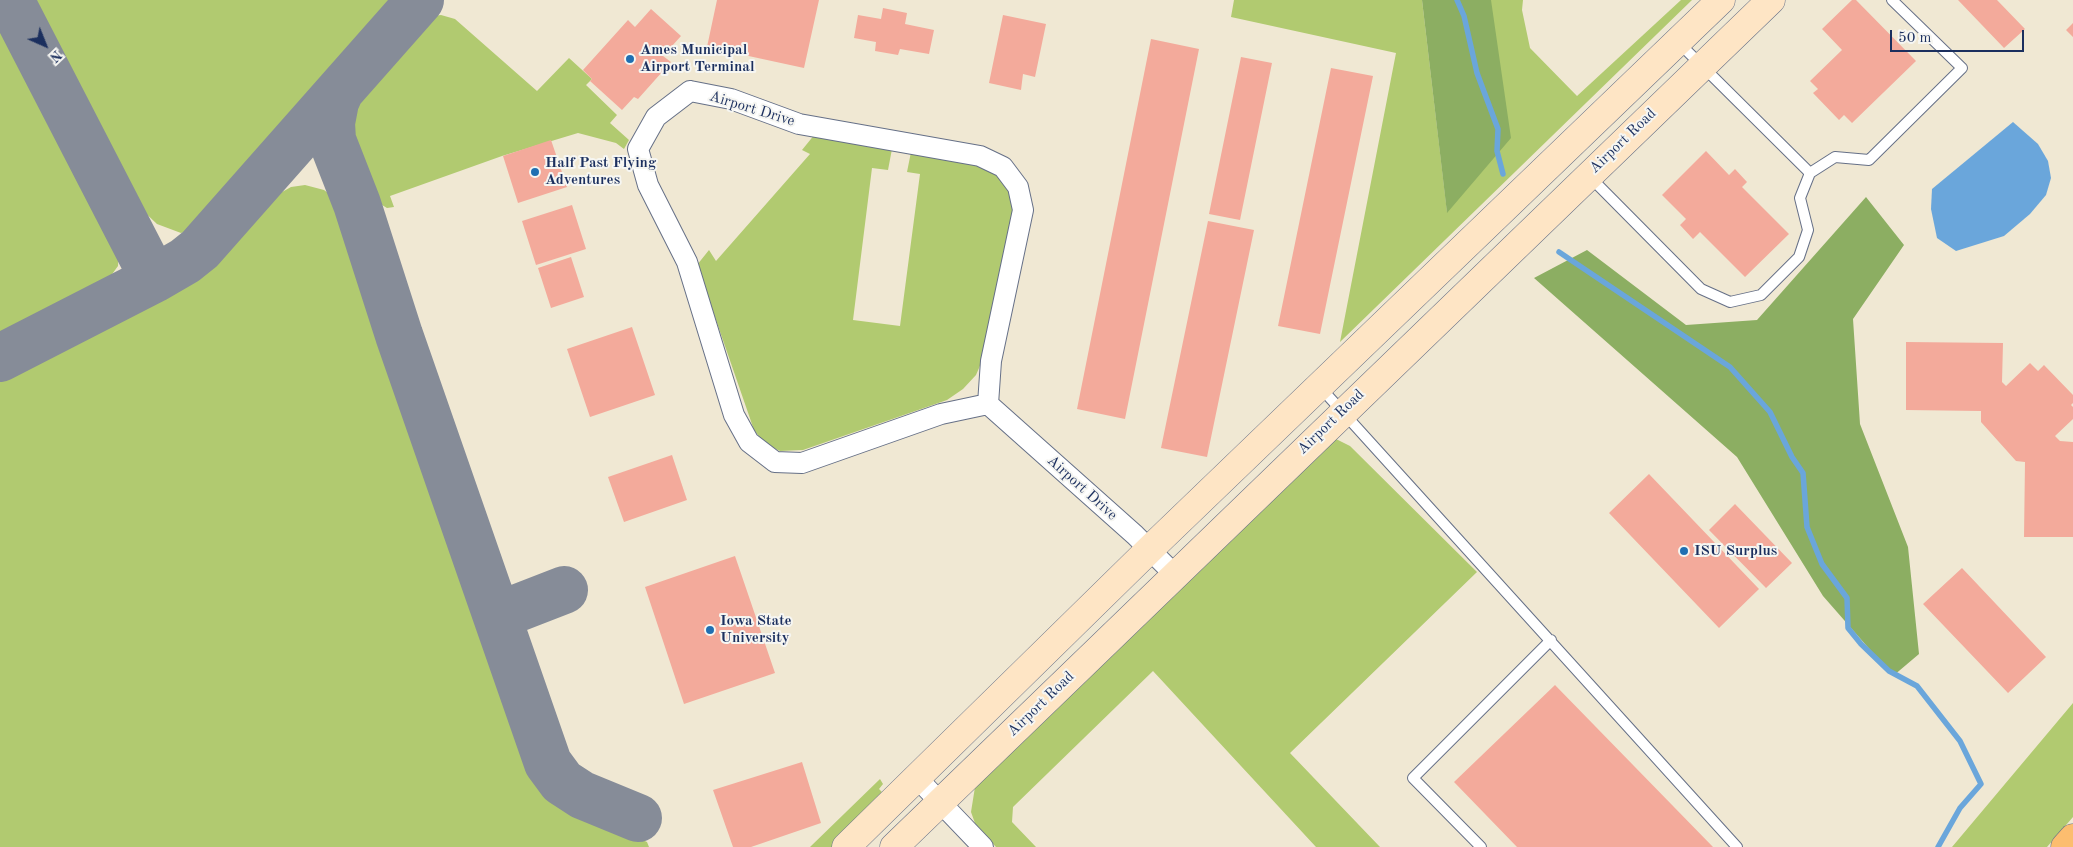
<!DOCTYPE html>
<html>
<head>
<meta charset="utf-8">
<style>
  body { margin:0 }
  #map { position:relative; width:2073px; height:847px; overflow:hidden; background:#f0e8d3; font-family:"Old Standard TT",serif }
  canvas { display:block }
  .north { position:absolute; left:20px; top:20px; width:50px; height:50px; -webkit-text-stroke:4px #f6f6f2; paint-order:stroke; rotate:136deg; font-size:14px; font-weight:700; line-height:20px; text-align:center; color:#1b2f5e }
  .north::after { content:''; display:block; margin:auto; width:18px; height:22px; background:#1b2f5e; clip-path:polygon(50% 0,100% 100%,50% 72%,0 100%) }
  .scale { position:absolute; left:1890px; top:30px; width:134px; height:22px; box-sizing:border-box; border:2px solid #1b2f5e; border-top:0; padding-left:6px; font-size:15px; line-height:18px; white-space:nowrap; color:#1b2f5e; -webkit-text-stroke:4px #f6f6f2; paint-order:stroke }
</style>
</head>
<body>
<div id="map">
<canvas width="2073" height="847"></canvas>
<div class="north">N</div>
<div class="scale">50 m</div>
</div>
<script>
const c = document.querySelector('canvas').getContext('2d');
c.lineJoin = 'round';
function fillPath(path, color) {
  c.fillStyle = color;
  c.fill(path, 'evenodd');
}
function poly(rows) {
  const path = new Path2D();
  for (const r of rows) {
    path.moveTo(r[0], r[1]);
    for (let i = 2; i < r.length; i += 2) path.lineTo(r[i], r[i + 1]);
  }
  return path;
}
function trace(path, color, width, dash) {
  c.strokeStyle = color;
  c.lineWidth = width;
  c.lineCap = dash ? 'butt' : 'round';
  c.setLineDash(dash || []);
  c.stroke(path);
}
function drawText(font, color, halo, rows, align = 'center') {
  c.font = font + ' "Old Standard TT",serif';
  c.lineWidth = 4;
  c.setLineDash([]);
  c.textBaseline = 'middle';
  c.strokeStyle = halo;
  c.fillStyle = color;
  for (const [text, x, y, turn = 0] of rows) {
    c.save();
    c.translate(x, y);
    c.rotate((+turn || 0) * Math.PI / 180);
    c.textAlign = isNaN(turn) ? turn : align;
    if (halo) c.strokeText(text, 0, 0);
    c.fillText(text, 0, 0);
    c.restore();
  }
}
fillPath(poly([
  [31,0,403,0,214,216,202,226,181,233,157,224,138,206],
  [1234,0,1422,0,1447,212,1491,8,1491,0,1523,0,1522,10,1530,48,1577,96,1681,0,1692,0,1340,342,1396,53,1231,17],
  [0,5,107,214,119,241,118,266,100,291,0,343],
  [441,15,455,19,537,91,569,58,592,79,586,85,617,115,610,123,629,140,624,149,616,143,578,133,502,156,390,196,394,207,387,208,372,199,351,139,353,138,351,120,355,104,362,95,360,93,421,23,433,16],
  [815,134,892,149,888,170,872,168,853,320,900,326,920,174,907,172,911,152,981,164,994,170,1008,186,1015,208,985,354,976,375,963,389,947,400,803,450,780,451,765,444,754,430,697,265,709,250,716,261,810,154,802,150],
  [305,185,324,190,332,196,337,202,346,217,537,768,565,803,647,842,649,847,0,847,0,376,197,272,217,256,266,201,291,187],
  [1336,439,1350,446,1477,572,1290,753,1380,847,1316,847,1153,671,1013,807,1012,822,1036,847,996,847,976,826,971,812,975,787,1325,444],
  [2073,703,2073,817,2047,847,1952,847],
  [880,779,883,784,879,789,882,792,833,847,810,847]
]), '#b1ca70');
fillPath(poly([
  [1422,0,1491,0,1511,138,1447,213],
  [1866,197,1904,245,1853,319,1860,424,1908,547,1919,654,1893,676,1823,596,1737,457,1534,278,1587,250,1686,325,1757,320]
]), '#8cae62');
fillPath(poly([
  [2013,122,2038,144,2048,161,2051,178,2046,195,2030,214,2004,236,1956,251,1937,238,1931,209,1932,189]
]), '#6aa6db');
trace(poly([
  [1457,0,1464,16,1477,73,1498,129,1497,151,1503,174],
  [1559,252,1730,367,1770,412,1792,457,1803,473,1807,527,1822,564,1847,598,1848,628,1861,644,1889,671,1917,686,1960,741,1981,784,1960,808,1938,847]
]), '#6aa6db', 5.5);
trace(poly([
  [10,0,154,279],
  [339,93,335,102,331,123,332,140,357,204,399,335,548,763,562,782,582,795,638,818],
  [0,358,154,279,185,261,200,249,420,0],
  [497,616,564,590]
]), '#868c98', 48);
fillPath(poly([
  [717,0,819,0,804,68,707,47],
  [1852,0,1856,0,1916,61,1852,123,1844,115,1839,120,1813,93,1818,89,1810,81,1842,50,1822,29],
  [1958,0,1997,0,2025,29,2004,48],
  [883,8,907,13,905,24,934,30,929,54,900,49,898,55,875,51,876,42,854,38,858,15,881,19],
  [651,9,681,36,663,56,671,62,638,99,634,97,622,110,590,81,592,79,583,70,628,20,635,27],
  [1003,15,1046,24,1035,77,1023,74,1021,90,989,83],
  [2073,23,2073,37,2066,30],
  [1151,39,1199,49,1125,419,1077,409],
  [1241,57,1272,63,1240,220,1209,214],
  [1331,68,1373,76,1320,334,1278,326],
  [551,140,567,187,518,203,503,156],
  [1706,151,1729,175,1735,169,1747,182,1742,187,1789,234,1745,277,1700,232,1693,239,1680,225,1686,219,1662,195],
  [572,205,586,249,536,265,522,221],
  [1208,221,1254,230,1207,457,1161,448],
  [571,257,584,297,551,308,538,268],
  [632,327,655,395,590,417,567,349],
  [1906,342,2003,343,2002,382,2006,386,2030,363,2038,371,2044,365,2073,395,2073,403,2071,405,2073,407,2073,419,2055,436,2060,441,2073,442,2073,537,2024,537,2025,462,2016,461,1981,422,1981,411,1906,410],
  [672,455,687,500,624,522,608,477],
  [1649,474,1759,589,1719,628,1609,513],
  [1735,504,1792,563,1766,588,1709,530],
  [735,556,775,673,684,704,645,587],
  [1962,568,2046,657,2008,693,1923,604],
  [1555,685,1713,847,1517,847,1454,782],
  [802,762,821,823,751,847,733,847,713,790]
]), '#f3aa9b');
const lane = poly([
  [1679,43,1810,173,1835,157,1869,160,1962,68,1892,0],
  [1589,176,1701,289,1730,302,1761,295,1799,257,1808,230,1800,198,1810,173],
  [1320,387,1737,847],
  [1481,847,1413,778,1551,640]
]);
const street = poly([
  [690,91,731,99,799,124,980,156,1003,167,1018,187,1023,210,991,361,988,404,941,414,802,463,775,462,749,442,734,415,687,262,648,185,638,149,656,117,690,91],
  [988,404,1135,535,1174,574],
  [916,777,983,847]
]);
const secondary = poly([
  [846,847,1150,549,1721,0],
  [894,847,1771,0]
]);
const highway = poly([
  [2065,847,2073,838]
]);
trace(lane, '#667087', 12);
trace(street, '#667087', 22);
trace(secondary, '#667087', 29);
trace(highway, '#667087', 29);
trace(lane, '#fff', 10);
trace(street, '#fff', 20);
trace(secondary, '#fee5c5', 28);
trace(highway, '#fcbd6f', 28);
for (const [x, y, r, color] of [
  [630,59,5,"#1f6fb2"],
  [535,172,5,"#1f6fb2"],
  [1684,551,5,"#1f6fb2"],
  [710,630,5,"#1f6fb2"]
]) {
  const dot = new Path2D();
  dot.arc(x, y, r, 0, 2 * Math.PI);
  c.fillStyle = color;
  c.fill(dot);
  trace(dot, '#f6f6f2', 2);
}
drawText('bold 15px', '#1b2f5e', '#f6f6f2', [
  ["Ames Municipal",640,50],
  ["Airport Terminal",640,67],
  ["Half Past Flying",545,163],
  ["Adventures",545,180],
  ["ISU Surplus",1694,551],
  ["Iowa State",720,621],
  ["University",720,638]
], 'left');
drawText('15px', '#1b2f5e', '#f6f6f2', [
  ["Airport Drive",752,109,17],
  ["Airport Road",1623,141,-44],
  ["Airport Road",1331,422,-44],
  ["Airport Drive",1082,488,42],
  ["Airport Road",1041,704,-44]
]);
</script>
</body>
</html>
